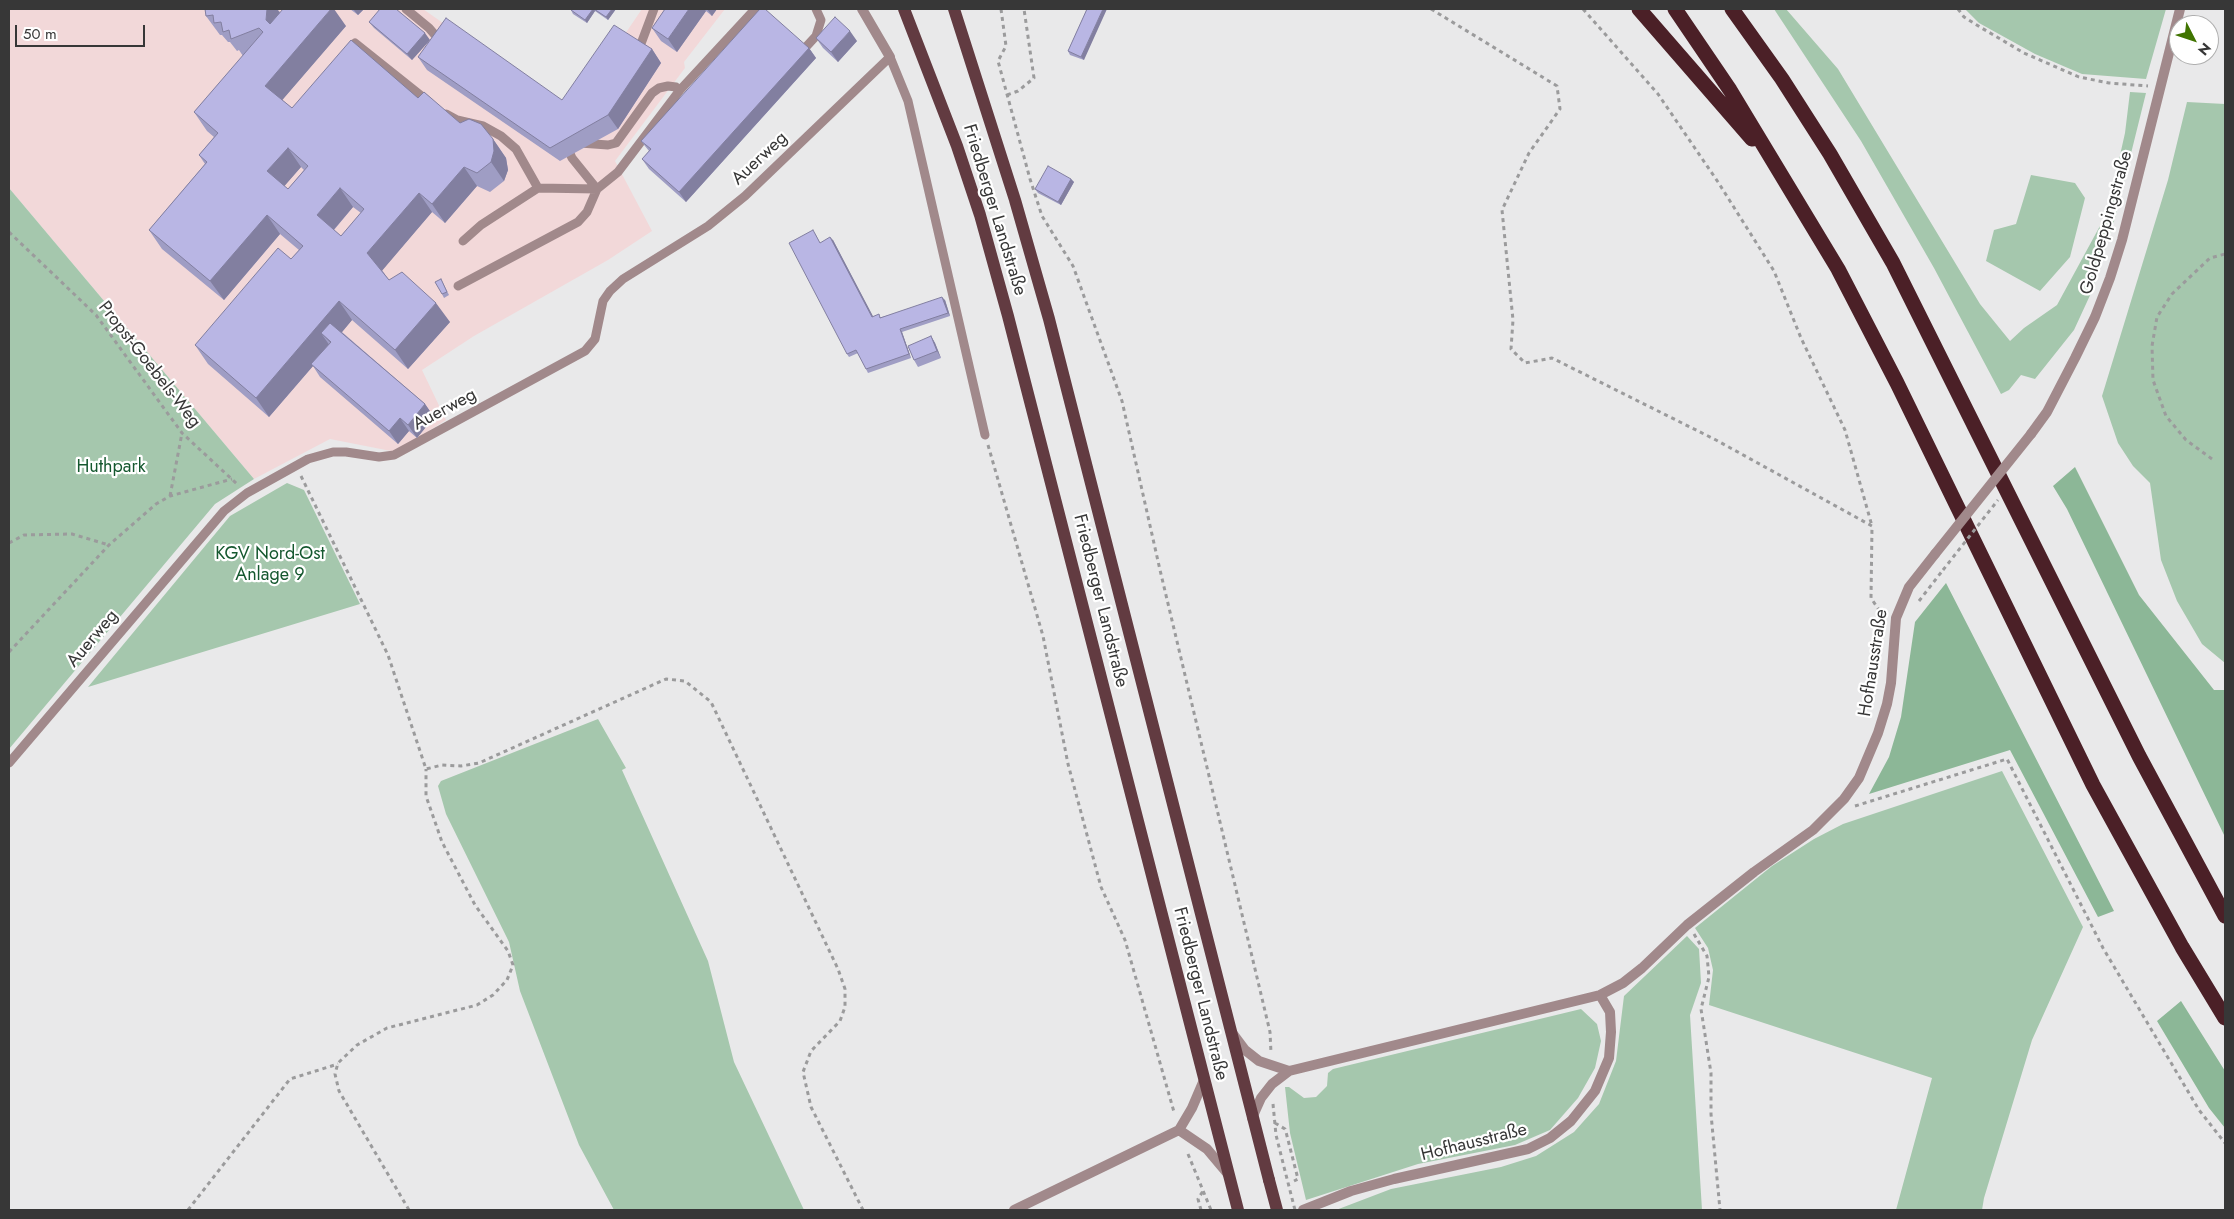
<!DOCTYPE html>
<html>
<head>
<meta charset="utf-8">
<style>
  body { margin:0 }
  #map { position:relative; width:2234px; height:1219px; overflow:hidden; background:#e9e9ea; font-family:Jost,sans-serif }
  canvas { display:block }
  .frame { position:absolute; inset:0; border:10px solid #373737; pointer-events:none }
  .north { position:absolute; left:2169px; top:15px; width:50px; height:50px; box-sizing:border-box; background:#fff; border:1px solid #afafaf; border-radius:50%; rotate:131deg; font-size:14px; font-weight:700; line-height:20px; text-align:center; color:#373737 }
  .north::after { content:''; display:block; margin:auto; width:18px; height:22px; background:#407400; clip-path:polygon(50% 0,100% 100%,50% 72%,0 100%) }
  .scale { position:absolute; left:15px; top:25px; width:130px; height:22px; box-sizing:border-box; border:2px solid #373737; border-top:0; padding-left:6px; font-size:15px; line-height:18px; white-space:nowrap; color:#373737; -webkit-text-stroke:4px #fff; paint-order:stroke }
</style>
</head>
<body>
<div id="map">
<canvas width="2234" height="1219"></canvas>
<div class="frame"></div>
<div class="north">N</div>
<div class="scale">50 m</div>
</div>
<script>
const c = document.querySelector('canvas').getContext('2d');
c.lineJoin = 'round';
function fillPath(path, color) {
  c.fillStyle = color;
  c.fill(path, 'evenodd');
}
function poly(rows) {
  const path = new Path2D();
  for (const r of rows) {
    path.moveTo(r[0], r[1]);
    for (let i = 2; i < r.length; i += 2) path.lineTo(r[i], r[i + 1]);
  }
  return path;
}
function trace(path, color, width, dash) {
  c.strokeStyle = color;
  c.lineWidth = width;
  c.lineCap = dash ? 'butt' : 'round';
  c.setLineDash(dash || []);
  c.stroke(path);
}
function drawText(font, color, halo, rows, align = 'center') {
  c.font = font + ' Jost,sans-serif';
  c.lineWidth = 4.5;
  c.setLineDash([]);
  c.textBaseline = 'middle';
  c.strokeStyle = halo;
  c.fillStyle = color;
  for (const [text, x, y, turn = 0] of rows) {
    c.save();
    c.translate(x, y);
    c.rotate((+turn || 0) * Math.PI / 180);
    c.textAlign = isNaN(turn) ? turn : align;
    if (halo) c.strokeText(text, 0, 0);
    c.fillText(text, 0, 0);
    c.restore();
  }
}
fillPath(poly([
  [9,9,423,9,571,113,642,9,725,9,684,62,685,68,615,161,652,231,608,260,474,336,422,370,446,420,396,452,330,439,254,479,9,188]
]), '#f2d8d9');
fillPath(poly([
  [1774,9,1786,9,1838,69,1980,304,2010,341,2024,328,2057,305,2107,213,2125,133,2130,92,2146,93,2115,218,2092,291,2074,330,2035,379,2021,375,2009,390,2001,394,1934,268,1861,141],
  [1965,9,2166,9,2146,79,2082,74,2035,54,1979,23],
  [2187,102,2225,104,2225,663,2202,644,2177,601,2161,560,2150,483,2133,466,2118,443,2102,396,2168,180],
  [2031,175,2075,183,2085,198,2070,257,2040,291,1986,261,1994,230,2016,224],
  [9,188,254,479,215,504,9,749],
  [287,483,304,490,360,604,88,687,230,516],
  [598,719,626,768,622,770,708,961,734,1062,804,1210,614,1210,579,1145,520,991,509,942,446,814,438,786,441,781],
  [2002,771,2083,927,2032,1040,1984,1198,1982,1210,1896,1210,1932,1078,1709,1005,1713,970,1708,948,1695,928,1772,866,1814,839,1843,824],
  [1687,936,1699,949,1701,983,1690,1015,1702,1210,1336,1210,1391,1189,1501,1167,1536,1156,1574,1132,1599,1104,1616,1061,1624,996],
  [1581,1009,1597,1024,1601,1041,1595,1068,1578,1098,1550,1130,1515,1145,1418,1164,1306,1200,1290,1133,1285,1087,1289,1087,1304,1098,1316,1097,1327,1086,1328,1073,1333,1069]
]), '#a5c7ad');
fillPath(poly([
  [2075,467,2139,595,2214,690,2225,690,2225,837,2067,509,2053,486],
  [1946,583,2114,911,2098,917,2010,750,1869,794,1889,757,1901,717,1915,622],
  [2181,1001,2225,1071,2225,1128,2209,1108,2157,1021]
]), '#8cb797');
trace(poly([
  [1001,9,1006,46,998,61,1030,179,1042,216,1073,266,1122,401,1160,570,1270,1032,1271,1053],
  [1431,9,1557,86,1560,109,1529,153,1502,210,1513,320,1511,349,1525,363,1552,358,1716,440,1872,526,1871,598,1883,616],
  [1583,9,1658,94,1718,182,1774,271,1801,338,1845,430,1872,526],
  [1958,9,1964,17,1980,27,2024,53,2079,77,2109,83,2148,86],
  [1007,95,1018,91,1034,78,1024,9],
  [9,232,96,315,182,433,237,484],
  [988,445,1043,636,1068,764,1101,887,1125,940,1174,1112],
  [2212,459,2186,440,2166,416,2153,380,2152,346,2157,317,2172,294,2210,258,2225,254],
  [301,476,388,655,426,769,442,765,461,766,479,763,666,679,685,681,711,702,838,969,845,989,845,1007,840,1021,811,1051,803,1072,811,1107,863,1210],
  [170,496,182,433],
  [9,543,24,535,72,534,109,545],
  [1919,601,1943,570],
  [9,652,109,545,156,504,170,496,232,479],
  [1855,806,2007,759,2103,948,2199,1110,2225,1143],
  [1694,934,1707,956,1709,977,1701,1009,1711,1073,1711,1114,1720,1210],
  [1273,1104,1276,1135,1284,1167],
  [1275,1123,1285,1129,1286,1132,1298,1179,1294,1181],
  [1188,1154,1211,1210],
  [188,1210,290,1079,338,1064],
  [409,1210,339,1091,335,1074,338,1063,357,1045,387,1028,477,1005,493,995,507,980,513,965,508,951,475,905,442,842,426,796,426,769],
  [1201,1210,1198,1199,1203,1191]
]), '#9b9b9c', 3, [4, 4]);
trace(poly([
  [406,9,429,28,442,43],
  [805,48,816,36,821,20,816,9],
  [639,49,654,9],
  [347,52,355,43,429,102],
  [446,114,457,120,483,126,501,136,516,149,538,188],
  [580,143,608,145,616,143,652,93,659,88,668,86,676,87,680,90],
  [569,144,568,149,572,158,597,189],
  [463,241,481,225,538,188,597,189],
  [458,286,578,222,587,212,597,189,618,172,680,90,755,9],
  [9,763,224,511,247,493,308,459,333,452,346,452,379,457,394,455,585,351,595,339,603,301,610,291,623,279,708,226,745,196,890,57,908,101,985,435]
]), '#a1898b', 9);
trace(poly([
  [862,9,890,57],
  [2031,434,2047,412,2075,358,2095,317,2110,278,2122,240,2180,9],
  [1233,1034,1245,1050,1259,1061,1289,1071],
  [1252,1118,1261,1098,1272,1084,1289,1071,1600,995,1623,983,1642,968,1687,925,1754,872,1813,830,1844,799,1859,778,1878,733,1887,704,1891,683,1896,618,1909,587,1935,554],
  [1179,1130,1207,1149,1228,1174],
  [1014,1210,1179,1130,1192,1108,1204,1080],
  [1303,1210,1351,1191,1394,1179,1528,1149,1550,1138,1571,1121,1595,1091,1609,1058,1611,1032,1610,1012,1600,995]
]), '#a1898b', 10);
trace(poly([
  [904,9,957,146,980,215,1008,316,1238,1210],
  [954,9,1015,200,1049,319,1269,1180]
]), '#623b41', 12);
trace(poly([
  [1639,9,1752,139],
  [1675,9,1730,90,1838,269,1897,383,2093,785,2182,947,2225,1018],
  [1732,9,1782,79,1830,154,1893,263,2139,756,2225,916]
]), '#4b2027', 15);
trace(poly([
  [1943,570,1998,500],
  [1284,1167,1295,1210]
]), '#9b9b9c', 3, [4, 4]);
trace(poly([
  [1935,554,2031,434]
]), '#a1898b', 10);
trace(poly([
  [1269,1180,1277,1210]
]), '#623b41', 12);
fillPath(poly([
  [205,9,277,9,280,12,346,26,282,100,292,108,418,98,460,123,493,139,506,158,508,170,504,181,490,192,477,186,445,223,432,212,382,270,389,280,450,322,408,369,352,320,342,332,425,404,434,417,417,438,409,431,398,444,320,377,313,366,269,417,208,364,195,345,291,259,299,250,280,234,224,300,162,249,149,230,205,164,199,155,214,137,207,131,194,112,243,56,239,50,237,51,230,42,228,42,222,35,220,35,206,16],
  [301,167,304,170,288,189,284,186],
  [353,207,361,213,341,236,334,230],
  [350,9,364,9,358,15],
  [572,9,616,9,608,20,595,11,587,23,573,14,571,10],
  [665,9,717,9,712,16,706,11,677,52,661,41,652,28],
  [1087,9,1084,60,1070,55,1068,51],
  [369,22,430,40,412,60,374,28],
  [816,38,857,41,838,62,823,48],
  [809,48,816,58,686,202,649,169,642,159,649,151,641,141],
  [652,49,661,63,618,129,560,161,427,70,418,57,562,100],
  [1071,179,1074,182,1061,205,1038,193,1035,189],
  [815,233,820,243,833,240,873,317,882,317,945,300,950,316,902,332,911,358,868,373,858,353,849,357,847,354],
  [441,279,449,295,444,298,442,294],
  [931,336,935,343,941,358,918,367,914,360]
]), '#9f9dc4');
fillPath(poly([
  [267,9,277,9,282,16,279,39,266,20],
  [331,9,334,9,346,26,278,105,265,86],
  [353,9,364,9,358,15],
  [593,9,594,9,595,11,587,23,585,20],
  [612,9,616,9,608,20,606,17],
  [689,9,704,9,706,11,677,52,668,39],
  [707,9,717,9,712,16],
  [1103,9,1107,9,1084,60,1081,57],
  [850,31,857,41,838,62,831,52],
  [425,33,430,40,412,60,407,54],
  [809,48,816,58,686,202,679,192],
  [652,49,661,63,618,129,608,115],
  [493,139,506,158,508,170,504,181,491,162],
  [288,148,301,167,281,190,267,171],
  [464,167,477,186,445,223,432,204],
  [1071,179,1074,182,1061,205,1058,202],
  [340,188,353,207,330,234,317,215],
  [419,193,432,212,381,272,367,253],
  [267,215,280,234,224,300,210,281],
  [830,237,833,240,875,320,872,317],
  [942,297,945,300,950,316,948,313],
  [339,301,352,320,332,344,321,333,330,346,311,364,313,366,269,417,256,398],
  [436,303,450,322,408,369,395,350],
  [900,329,902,332,911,358,909,354],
  [931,336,935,343,941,358,937,351],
  [425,404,434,417,417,438,408,425],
  [400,418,409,431,398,444,389,431]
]), '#827fa0');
const building = poly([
  [205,9,267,9,266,20,270,24,283,9,331,9,265,86,292,108,351,40,418,98,424,92,460,123,469,119,481,124,493,139,494,151,491,162,477,173,464,167,432,204,419,193,367,253,389,280,402,272,436,303,395,350,339,301,256,398,195,345,278,248,291,259,303,246,267,215,210,281,149,230,207,162,199,155,218,133,194,112,263,32,259,28,231,39,229,30,223,32,221,22,214,23,213,15,206,16,205,9],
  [288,148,308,166,288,189,267,171,288,148],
  [340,188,364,209,341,236,317,215,340,188],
  [380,9,396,9,425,33,407,54,369,22,380,9],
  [572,9,593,9,585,20,571,10,572,9],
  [594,9,612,9,606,17,594,9],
  [665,9,689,9,668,39,652,28,665,9],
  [760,9,765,9,809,48,679,192,642,159,651,149,641,141,760,9],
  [1087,9,1103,9,1081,57,1068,51,1087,9],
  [835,17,850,31,831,52,816,38,835,17],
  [446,18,562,100,614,25,652,49,608,115,550,148,418,57,446,18],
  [1048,166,1071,179,1058,202,1035,189,1048,166],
  [813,230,820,243,830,237,872,317,879,314,880,318,942,297,948,313,900,329,909,354,866,369,856,350,847,354,789,243,813,230],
  [441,279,447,292,442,294,435,282,441,279],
  [330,323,425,404,408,425,400,418,389,431,311,364,331,342,321,333,330,323],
  [931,336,937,351,914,360,908,346,931,336]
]);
fillPath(building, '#b9b6e4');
trace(building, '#827fa0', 1);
drawText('18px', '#373737', '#fff', [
  ["Auerweg",760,159,-43],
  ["Friedberger Landstraße",994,210,73],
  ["Goldpeppingstraße",2107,223,-74],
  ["Propst-Goebels-Weg",149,365,52],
  ["Auerweg",445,410,-28],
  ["Friedberger Landstraße",1100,601,76],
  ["Auerweg",93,639,-50],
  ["Hofhausstraße",1874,663,-81],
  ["Friedberger Landstraße",1200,994,76],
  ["Hofhausstraße",1474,1143,-14]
]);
drawText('18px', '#15582f', '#fff', [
  ["Huthpark",111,468],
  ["KGV Nord-Ost",270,555],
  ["Anlage 9",270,576]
]);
</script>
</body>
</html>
